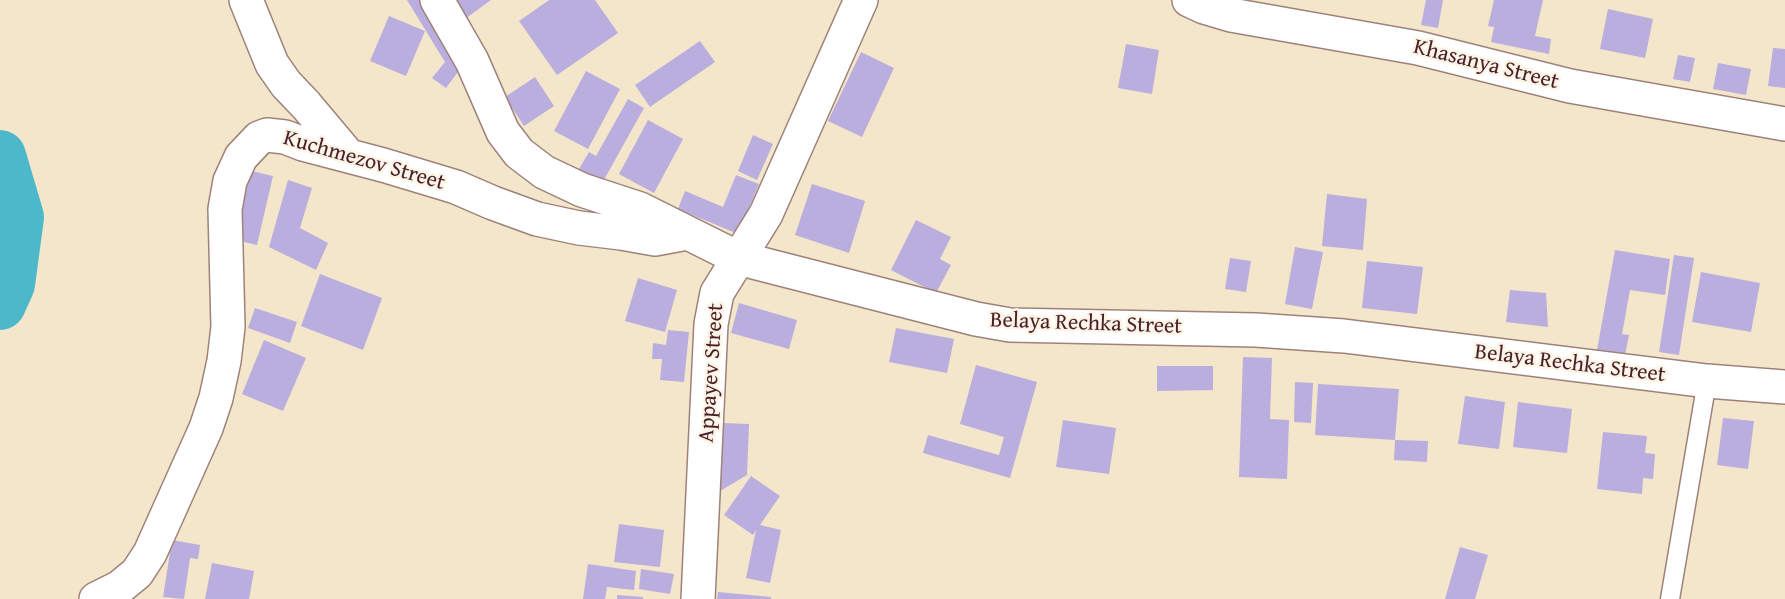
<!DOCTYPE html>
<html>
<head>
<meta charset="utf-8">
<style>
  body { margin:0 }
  canvas { display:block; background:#f3e6ca }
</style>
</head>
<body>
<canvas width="1785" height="599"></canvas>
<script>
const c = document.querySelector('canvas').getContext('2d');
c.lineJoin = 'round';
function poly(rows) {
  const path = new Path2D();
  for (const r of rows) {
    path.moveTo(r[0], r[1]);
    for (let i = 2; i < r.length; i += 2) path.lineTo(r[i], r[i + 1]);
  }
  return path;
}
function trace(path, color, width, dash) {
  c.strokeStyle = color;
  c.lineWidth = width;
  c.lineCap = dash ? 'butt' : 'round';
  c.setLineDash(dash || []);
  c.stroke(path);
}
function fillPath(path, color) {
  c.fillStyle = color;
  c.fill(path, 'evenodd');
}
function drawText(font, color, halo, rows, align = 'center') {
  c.font = font + ' "Gentium Book Plus",serif';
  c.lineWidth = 5;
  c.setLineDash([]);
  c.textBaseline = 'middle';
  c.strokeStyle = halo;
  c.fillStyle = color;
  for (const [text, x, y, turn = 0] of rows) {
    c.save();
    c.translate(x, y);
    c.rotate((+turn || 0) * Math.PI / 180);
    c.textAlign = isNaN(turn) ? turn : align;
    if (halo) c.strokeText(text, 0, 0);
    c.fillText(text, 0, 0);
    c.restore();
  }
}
trace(poly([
  [0,156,18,217,9,284,0,304]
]), '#4eb8cb', 52);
fillPath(poly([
  [407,0,426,0,463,65,446,88,432,78,445,62],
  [456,0,491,0,465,19],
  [549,0,595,0,618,33,557,75,519,21],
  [1426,0,1443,0,1438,28,1421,25],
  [1494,0,1543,0,1535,36,1551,39,1549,54,1491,42,1494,27,1488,26],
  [1608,9,1653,19,1645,58,1600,49],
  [389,16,425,31,406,76,370,61],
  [700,41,715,62,650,107,635,85],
  [1126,44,1159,50,1152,94,1118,88],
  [1773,48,1785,49,1785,88,1768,86],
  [861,52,894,68,862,137,828,121],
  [1678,55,1695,58,1690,82,1673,79],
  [1718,63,1751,69,1746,95,1713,89],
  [586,71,620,89,588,149,554,131],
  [535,77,554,106,524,126,505,97],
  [628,99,644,108,600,187,576,174,589,152,596,156],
  [648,120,683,139,654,193,619,174],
  [753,135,773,144,757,180,738,171],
  [247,170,273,176,257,245,231,239],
  [736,175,759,184,738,234,678,209,685,191,723,207],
  [288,180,312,188,300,228,328,243,316,270,269,247],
  [812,184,865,201,849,253,795,235],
  [1327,194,1367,199,1363,250,1322,246],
  [916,220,951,237,940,259,951,265,936,293,891,270],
  [1295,247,1323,252,1312,309,1285,304],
  [1615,250,1670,259,1665,295,1630,290,1622,334,1629,335,1625,355,1597,350],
  [1674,255,1694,258,1679,355,1659,352],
  [1230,258,1251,261,1246,292,1225,289],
  [1367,261,1423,267,1417,314,1362,308],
  [1701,272,1760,283,1751,332,1692,322],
  [320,274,382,298,363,350,301,326],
  [638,278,677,290,665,332,625,321],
  [1510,290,1546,293,1548,327,1506,322],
  [739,303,797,320,789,349,731,333],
  [255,308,297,322,290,343,248,328],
  [896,328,954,339,947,373,889,362],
  [668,330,689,332,684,382,660,380,662,359,652,359,653,343,666,345],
  [264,340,306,358,283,411,242,394],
  [1243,357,1272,358,1270,419,1289,420,1287,479,1239,477],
  [976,365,1037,382,1010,478,923,453,928,435,999,455,1004,437,960,424],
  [1157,366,1213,366,1213,390,1157,391],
  [1295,382,1313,383,1311,423,1294,422],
  [1318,384,1399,389,1395,440,1315,435],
  [1465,396,1505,402,1499,449,1458,444],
  [1518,402,1572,409,1567,453,1513,447],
  [1723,418,1754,421,1748,469,1717,465],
  [1063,420,1116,428,1109,474,1056,467],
  [722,423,749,424,747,475,720,491],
  [1603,432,1647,436,1645,453,1655,454,1653,479,1643,478,1642,494,1597,489],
  [1395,440,1428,441,1427,462,1394,460],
  [751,476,780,496,760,525,781,530,770,583,746,578,756,530,753,535,724,515],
  [619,524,664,530,660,567,614,562],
  [172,540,200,545,198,559,190,558,184,599,163,597],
  [1460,547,1488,555,1475,599,1445,599],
  [212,563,254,571,249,599,205,599],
  [588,564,636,571,634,590,607,587,605,599,583,599],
  [641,569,674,574,670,594,639,589],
  [718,592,771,597,771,599,717,599],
  [617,595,643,597,643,599,617,599]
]), '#baaedf');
const service = poly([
  [1670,599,1707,381]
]);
const minor = poly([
  [246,0,272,64,286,84,306,105,348,155],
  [437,0,472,61,503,132,519,153,544,172,582,190,640,209,738,258,976,319,1010,325,1256,330,1344,336,1707,381,1785,387],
  [1189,0,1204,7,1231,15,1418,48,1570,86,1785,124],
  [96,599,120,587,137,573,150,553,206,428,216,398,224,361,228,327,225,209,230,181,241,157,259,138,267,135,285,137,303,144,383,165,456,187,493,203,537,219,579,228,621,233,655,239,687,233],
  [698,599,711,324,717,293,766,214,861,0]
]);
trace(service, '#9e827a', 21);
trace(minor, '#9e827a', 36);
trace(service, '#fff', 18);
trace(minor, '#fff', 33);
drawText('22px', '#4a1f2b', '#fcf5e5', [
  ["Khasanya Street",1486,65,14],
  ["Kuchmezov Street",364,161,16],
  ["Belaya Rechka Street",1086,324,2],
  ["Belaya Rechka Street",1570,364,7],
  ["Appayev Street",712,373,-86]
]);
</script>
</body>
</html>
